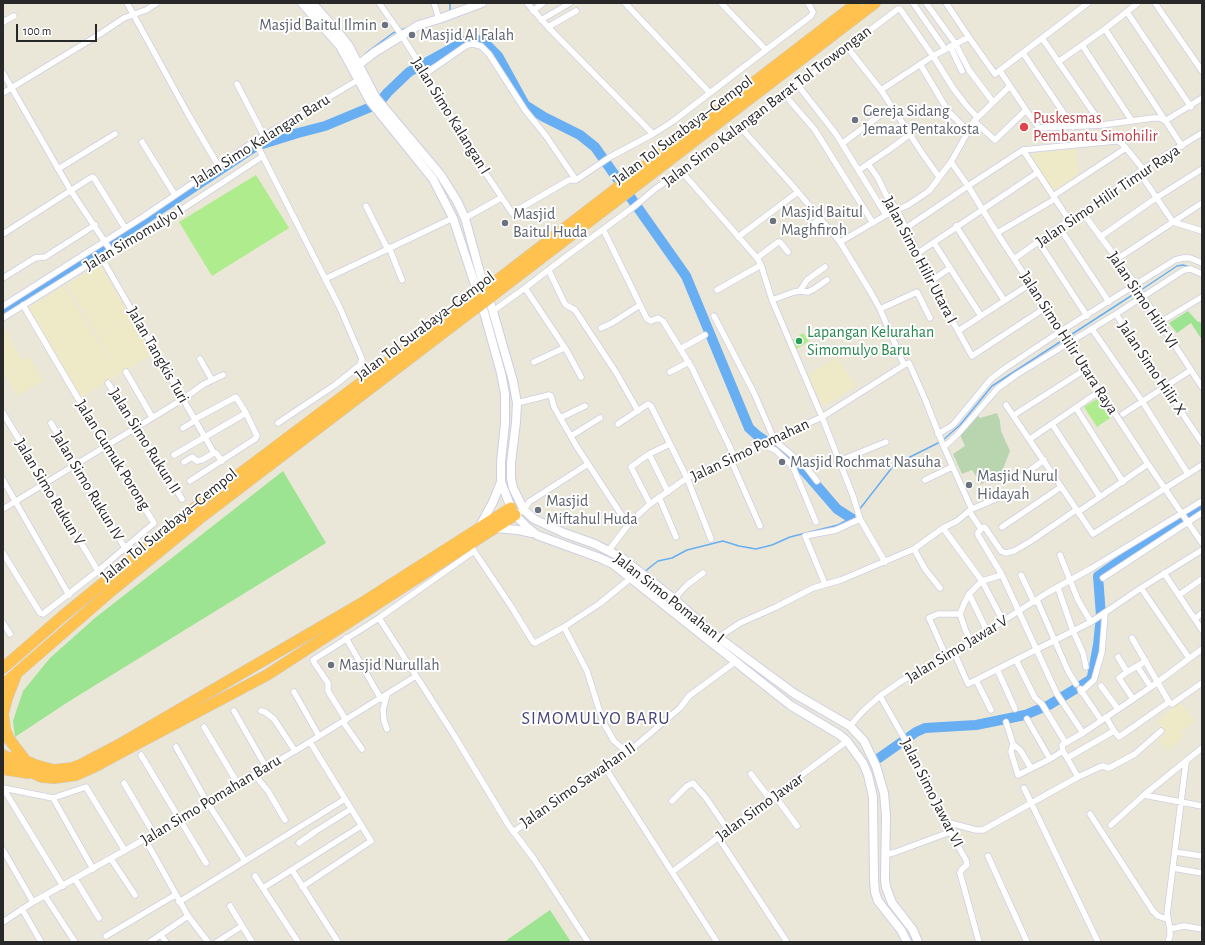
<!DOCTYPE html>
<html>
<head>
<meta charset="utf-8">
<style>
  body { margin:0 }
  #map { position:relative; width:1205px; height:945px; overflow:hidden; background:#ebe7d8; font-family:"Alegreya Sans",sans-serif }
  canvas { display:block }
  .frame { position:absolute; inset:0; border:4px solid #282828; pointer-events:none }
  .scale { position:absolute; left:16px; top:24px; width:81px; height:18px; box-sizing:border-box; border:2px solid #282828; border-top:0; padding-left:5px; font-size:12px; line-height:14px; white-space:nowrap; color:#282828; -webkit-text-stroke:3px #fff; paint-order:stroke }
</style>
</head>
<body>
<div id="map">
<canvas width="1205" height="945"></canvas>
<div class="frame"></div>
<div class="scale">100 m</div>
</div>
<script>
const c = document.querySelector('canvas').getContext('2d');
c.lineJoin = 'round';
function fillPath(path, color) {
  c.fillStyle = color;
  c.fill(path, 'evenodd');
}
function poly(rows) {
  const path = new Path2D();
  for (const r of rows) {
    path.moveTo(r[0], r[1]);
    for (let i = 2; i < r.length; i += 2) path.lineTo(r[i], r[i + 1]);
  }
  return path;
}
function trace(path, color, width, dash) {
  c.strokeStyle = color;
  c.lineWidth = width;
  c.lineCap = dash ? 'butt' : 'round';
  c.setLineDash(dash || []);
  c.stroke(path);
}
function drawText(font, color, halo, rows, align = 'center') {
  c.font = font + ' "Alegreya Sans",sans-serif';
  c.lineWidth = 4;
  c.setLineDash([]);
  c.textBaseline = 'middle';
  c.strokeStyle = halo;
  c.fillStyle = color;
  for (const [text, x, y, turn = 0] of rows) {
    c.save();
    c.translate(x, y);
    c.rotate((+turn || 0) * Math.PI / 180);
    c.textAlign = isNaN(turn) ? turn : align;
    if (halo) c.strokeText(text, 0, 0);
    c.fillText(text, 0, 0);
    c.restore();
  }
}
fillPath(poly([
  [1076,149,1077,176,1053,194,1032,163,1031,154],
  [100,265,130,316,133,315,155,353,81,397,28,308,65,286,110,361,111,360,98,338,123,323,122,321,121,321,122,323,98,337,67,284],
  [3,325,22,360,28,356,43,381,17,396,3,371],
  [837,357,856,385,831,402,823,405,806,376],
  [1180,703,1195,721,1181,732,1185,736,1168,751,1158,740,1166,733,1158,721]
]), '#eeeac7');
fillPath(poly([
  [1188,311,1197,321,1202,323,1202,340,1191,323,1177,333,1169,323],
  [283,471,326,543,68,702,15,737,13,721,23,691,50,658,95,618],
  [550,910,571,942,504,942]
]), '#9ce492');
fillPath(poly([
  [976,413,980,418,997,413,1000,421,1001,431,1010,451,1001,474,981,484,972,470,962,474,953,454,965,446,959,433]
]), '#b9d5af');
fillPath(poly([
  [256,175,289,228,212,276,179,222],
  [803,333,809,341,795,350,790,342],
  [1097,399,1110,418,1097,427,1084,407]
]), '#afec8d');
trace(poly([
  [450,3,450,11],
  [366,53,393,33,409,27],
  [1141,290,1177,266,1183,265,1189,267],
  [943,440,960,425,992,386,1137,292],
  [859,510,894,465,940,442],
  [644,572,658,561,672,558,687,550,723,541,739,546,756,549,772,545,790,537,838,525,851,518,857,513]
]), '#67aef2', 1.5);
trace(poly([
  [3,311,56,278,256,146,298,133,325,126,378,104,388,92,409,72,465,41,475,39,485,43,498,56,525,105,544,117,580,135,595,147,686,276,749,428,758,436,786,455,805,472,837,509,851,518],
  [879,758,916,732,925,728,976,725,1025,715,1049,705,1090,680,1092,677,1098,645,1101,616,1098,576,1163,531,1202,508]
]), '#67aef2', 10);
const street = poly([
  [127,3,188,114,218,165],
  [379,3,400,33,444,103,477,160,512,213,569,180,576,180,610,157,653,134,672,122,766,50,811,16,813,12,808,3],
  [434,3,439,19],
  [527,3,548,27,653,134],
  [625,3,710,93],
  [721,3,766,50],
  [913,3,945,49],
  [926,3,955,43,969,70,993,102],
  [946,3,968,36,995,74,1088,3],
  [1155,3,1202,71],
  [533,11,543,3],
  [1127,12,1191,107],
  [541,20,570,3],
  [3,22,14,16],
  [548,27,576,11],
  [1105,29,1182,146],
  [1042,38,1102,125],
  [1082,45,1132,121],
  [950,46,962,71],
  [847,47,881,90,922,153,939,177],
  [1023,53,1073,127],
  [1058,62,1105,29,1138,3],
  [920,64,948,111,968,131],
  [1000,71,1026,110,1039,128,1102,125,1153,118,1160,118,1165,121],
  [3,73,71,191,111,251],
  [425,74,467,45,473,44,481,46,489,54,525,110,546,136,576,180],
  [237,84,264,136],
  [797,84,836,134,886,215],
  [881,90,933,56,969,37],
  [3,93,100,34,124,18,146,10,157,3],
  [784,94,815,130,873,223],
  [974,121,995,140,1026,110],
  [1165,121,1202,98],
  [741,128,792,185,840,242,870,291,880,309,904,365],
  [255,141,340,308,362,359,360,365,335,385,278,423],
  [142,142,175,195],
  [843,143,891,107],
  [1023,150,1069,220],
  [951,162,968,186,997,233,1148,464,1202,543],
  [868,164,878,178,886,195,897,210,938,295,972,356,1045,308],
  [58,169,115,134],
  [859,170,890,149,909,135],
  [682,172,757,258,761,265,772,300,794,292,800,291,807,280,825,267],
  [1139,172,1173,222,1202,231],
  [1053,196,1126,148],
  [366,206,387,248],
  [1083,213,1131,278,1202,387],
  [465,218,501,198],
  [956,226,1004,300],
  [1059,227,1109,302],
  [906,228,968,186,1023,150,1115,141,1119,141,1126,148,1143,169],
  [603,229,647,319,651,321,658,318,663,321,692,368,734,456],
  [800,233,820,219],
  [997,233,1055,199],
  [3,234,92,177,94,178,125,228],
  [738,237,798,192],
  [1100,237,1156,198,1202,169],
  [1038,241,1087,316],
  [840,242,886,215,908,205,929,191,951,162,974,121,1010,86],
  [934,243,981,316],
  [389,247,402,280],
  [918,253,1037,173],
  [101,257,214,453,216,453,222,461],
  [757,258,778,242,780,242,788,252],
  [1014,259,1069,220,1083,213,1143,169,1202,133],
  [1117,259,1202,203],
  [549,271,564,302,566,305,575,310,617,374,638,411],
  [3,278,35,258,45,257,95,225],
  [325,279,453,218],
  [931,281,950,268],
  [525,288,567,351,581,377],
  [717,290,761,265],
  [800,291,808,292,814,289,827,280],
  [772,300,822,417,853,496,860,519,885,562],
  [3,306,143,217,255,141,358,80],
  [880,309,917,292,930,318],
  [493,311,525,288,564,258,635,206,655,189,668,180,682,172,721,143,898,9,900,9,933,56,953,88,966,105,977,117],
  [1116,314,1202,443],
  [714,316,754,393,774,439],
  [3,318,122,244,167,219,263,156],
  [1159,323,1202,297],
  [601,328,612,323,640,305],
  [1092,329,1142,401,1188,474],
  [958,331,1030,284],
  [680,349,705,335],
  [200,359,212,380],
  [534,362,564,348],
  [126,372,152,417],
  [670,372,689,362],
  [108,383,182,499],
  [517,403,549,395,551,396,554,407,577,447,628,525],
  [1006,405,1093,534,1202,465],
  [1076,408,1123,482],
  [3,413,98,571],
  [1123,414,1191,370],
  [1014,415,1086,369],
  [560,418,585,406],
  [51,423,125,548],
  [618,424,648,404,651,406,687,478,711,539],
  [1052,424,1100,497],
  [183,428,196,420],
  [938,434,953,425,991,379,1004,369,1061,331,1175,260,1183,258,1190,258,1202,263],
  [571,436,600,418],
  [773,439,807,468,817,481],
  [1030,439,1100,391],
  [765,443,768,447,775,450,787,461,793,467,816,522],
  [944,447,957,435,998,388,1016,375,1116,314,1184,270,1191,269,1202,274],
  [649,454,670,444],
  [174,455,246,413],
  [730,458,760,526],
  [839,461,886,442],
  [184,462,192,457,197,461,202,460,214,453],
  [3,480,69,595],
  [925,480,952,467],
  [1017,480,1044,460],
  [190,481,255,439,257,436,246,413,236,397,195,419],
  [659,497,676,537],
  [650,504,631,467,649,454,668,492],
  [3,509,183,399,204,384,223,375],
  [972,509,996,499],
  [969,511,981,529,978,533,978,535,1002,575,1057,694,1083,733],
  [1078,512,1148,464],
  [515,515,524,510,529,502,588,464],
  [1002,527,1061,487],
  [943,528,982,581,1003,621],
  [981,529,984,527,986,529,1001,551,1006,553,1014,551,1031,541,1076,510],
  [914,549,925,569,940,588],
  [609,550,628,525,640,513,650,504,687,478,822,417,904,365,909,363,925,399,943,445,969,503,972,509,969,511],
  [474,551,511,606,533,642,535,643,564,627],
  [3,553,40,613,43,614,98,571,154,523,106,446,23,305],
  [1060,555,1078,600,1091,622],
  [1164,573,1202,630],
  [1021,575,1034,602],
  [1103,578,1202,513],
  [825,584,805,536,836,530,860,519],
  [1058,588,1073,631,1083,653,1086,667],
  [1141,588,1189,658],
  [969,594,987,631],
  [1179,595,1202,579],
  [674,599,687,585,703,573],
  [1037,600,1068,671,1076,684],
  [379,618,454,735,509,826,534,859,588,942],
  [1195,619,1202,613],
  [3,623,10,634],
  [719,637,740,623,776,607,813,588,841,580,914,549,943,528,957,521,969,511],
  [346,638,381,699],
  [1132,638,1169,702,1172,704,1202,683],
  [970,641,965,629,960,614,964,604,969,594,982,581,1002,575],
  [954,652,968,684,1091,622,1141,588,1202,550],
  [946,656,929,618,938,614,960,614],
  [1118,657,1127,672],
  [1016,660,1035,698,1042,704,1065,742],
  [1137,666,1151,687],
  [997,669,1015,709],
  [976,680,991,710],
  [1101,686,1118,709],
  [1080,689,1101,720],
  [294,692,319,736],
  [1081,692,1094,680,1102,652,1105,613],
  [387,695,383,709,384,721,387,729],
  [880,696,904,738,950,832,966,860,967,865,962,869,960,873,979,942],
  [1133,699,1119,678,1127,672,1146,661],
  [234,711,266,767],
  [261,711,265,712,274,719,295,751],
  [1106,717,1114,731],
  [1027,719,1050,759,1063,751],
  [346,720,328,691,328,683,315,664,313,660,379,618,474,551,469,543],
  [343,722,362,749],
  [1006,722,1013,744,1011,752,1018,775,1050,759],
  [850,726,863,711,880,696,900,682,954,652,1047,593,1092,568,1202,501],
  [204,727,238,784],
  [1013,744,1020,750,1031,768],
  [176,747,207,802,245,861],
  [627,752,614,741,603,722,587,671,564,627,599,604,631,578],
  [141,755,206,863],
  [1067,758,1114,731,1119,737,1169,702],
  [606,769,717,942],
  [254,774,268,791,285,820],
  [751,774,770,799],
  [1078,777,1102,766,1109,768,1135,754,1161,731],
  [124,783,154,834],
  [3,788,53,798,86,787,125,851],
  [3,788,63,886],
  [1024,788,1098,942],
  [1144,795,1202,806],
  [775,796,797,826],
  [53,798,93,869],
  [672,801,687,786,693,783,706,798,728,830],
  [1090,814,1153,911,1158,916,1167,919],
  [946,822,976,830,983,830,1078,777,1063,751,1062,745,1083,733,1151,687,1202,649],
  [1111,825,1144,795,1202,748],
  [513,832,583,784,614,764,680,708,689,696,735,662],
  [718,837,787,942],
  [145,839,188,916,208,942],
  [299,843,316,831,351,809],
  [3,850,33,902],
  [1175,852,1202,856],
  [885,855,896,852,950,832],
  [988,856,1027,942],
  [111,859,135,895],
  [1173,868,1202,873],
  [292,870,338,942],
  [672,872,847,741],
  [255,876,298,942],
  [75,879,99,918],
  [302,887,371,841,310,742],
  [263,888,361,826],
  [45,896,75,942],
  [179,902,345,799],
  [230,906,252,942],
  [22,909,41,942],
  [3,922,33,902,145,839,295,751,416,676],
  [1170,929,1184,926,1202,929],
  [161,935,166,942],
  [106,936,175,895],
  [150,942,188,916],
  [217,942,242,926],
  [1168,942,1170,936,1170,929,1167,914,1186,762]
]);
const secondary = poly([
  [302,3,340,46,370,101,433,179,453,218,484,312,501,373,505,394,505,423,501,462,501,482,511,508,515,515,527,527,537,535,600,558,613,564,775,693,790,705,840,735,847,741,863,763,868,775,873,797,874,879,875,892,878,901,901,930,907,942],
  [312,3,341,36,349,46,376,98,440,174,457,201,465,218,482,280,492,308,513,381,517,403,516,422,511,463,511,478,513,488,524,510,534,519,564,533,595,544,622,558,674,599,711,632,769,675,795,694,850,726,864,741,876,766,884,793,886,816,885,879,886,887,892,903,913,930,918,942],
  [358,65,375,52,419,25,439,19,482,3],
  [480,526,493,502,501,482],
  [494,528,518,530,532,533]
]);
const highway = poly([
  [491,285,857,3],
  [497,292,875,3],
  [3,668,64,615,201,503,467,303],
  [16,675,7,698,3,714,5,730,9,739,25,760],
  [3,685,110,592,199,519,472,311],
  [3,755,33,773,42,777,54,778,76,775,96,766,135,745,267,675,515,515],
  [15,756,35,765,54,770,72,768,80,765,122,743,362,603,511,508],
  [3,769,28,773]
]);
trace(street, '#cecee2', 7);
trace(secondary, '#cecee2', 10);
trace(highway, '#cbcbcb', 12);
trace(street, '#fff', 5.5);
trace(secondary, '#fff', 8);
trace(highway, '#ffc24f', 11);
const highwayBridge = poly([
  [467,303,491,285],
  [472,311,497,292]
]);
trace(highwayBridge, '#cbcbcb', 12, []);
trace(highwayBridge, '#ffc24f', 11);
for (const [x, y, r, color] of [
  [385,25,4,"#6b7280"],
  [412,35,4,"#6b7280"],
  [855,120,4,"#6b7280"],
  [1024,127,5,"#e0444e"],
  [773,221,4,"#6b7280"],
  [505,223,4,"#6b7280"],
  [799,341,4,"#2e9e5b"],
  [782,462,4,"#6b7280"],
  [969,485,4,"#6b7280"],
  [538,510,4,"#6b7280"],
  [331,665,4,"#6b7280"]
]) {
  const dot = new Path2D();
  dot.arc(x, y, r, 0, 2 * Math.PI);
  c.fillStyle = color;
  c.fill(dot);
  trace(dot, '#fff', 1.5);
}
drawText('16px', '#5b616d', '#fff', [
  ["Masjid Baitul Ilmin",377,25,"right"],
  ["Masjid Al Falah",420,35],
  ["Gereja Sidang",863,111],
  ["Jemaat Pentakosta",863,129],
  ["Masjid Baitul",781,212],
  ["Maghfiroh",781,230],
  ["Masjid",513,214],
  ["Baitul Huda",513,232],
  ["Masjid Rochmat Nasuha",790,462],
  ["Masjid Nurul",977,476],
  ["Hidayah",977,494],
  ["Masjid",546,501],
  ["Miftahul Huda",546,519],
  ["Masjid Nurullah",339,665]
], 'left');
drawText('16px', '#282828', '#fff', [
  ["Jalan Simo Kalangan Barat Tol Trowongan",767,106,-37],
  ["Jalan Simo Kalangan I",451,116,58],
  ["Jalan Tol Surabaya–Gempol",683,130,-37],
  ["Jalan Simo Kalangan Baru",261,140,-32],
  ["Jalan Simo Hilir Timur Raya",1108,196,-34],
  ["Jalan Simomulyo I",134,238,-31],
  ["Jalan Simo Hilir Utara I",920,260,62],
  ["Jalan Simo Hilir VI",1143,300,56],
  ["Jalan Tol Surabaya–Gempol",425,326,-37],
  ["Jalan Simo Hilir Utara Raya",1069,343,57],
  ["Jalan Tangkis Turi",158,355,60],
  ["Jalan Simo Hilir X",1152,368,56],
  ["Jalan Simo Rukun II",145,441,58],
  ["Jalan Simo Pomahan",750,450,-25],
  ["Jalan Gumuk Porong",113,455,58],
  ["Jalan Simo Rukun IV",88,486,59],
  ["Jalan Simo Rukun V",50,492,59],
  ["Jalan Tol Surabaya–Gempol",169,525,-39],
  ["Jalan Simo Pomahan I",669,598,38],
  ["Jalan Simo Jawar V",957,649,-31],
  ["Jalan Simo Sawahan II",578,785,-35],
  ["Jalan Simo Jawar VI",932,793,63],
  ["Jalan Simo Pomahan Baru",211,800,-31],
  ["Jalan Simo Jawar",760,807,-36]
]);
drawText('16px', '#be3a42', '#fff', [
  ["Puskesmas",1033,118],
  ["Pembantu Simohilir",1033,136]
], 'left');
drawText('16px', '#27864d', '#fff', [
  ["Lapangan Kelurahan",807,332],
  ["Simomulyo Baru",807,350]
], 'left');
c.letterSpacing = '1px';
drawText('18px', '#494779', '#fff', [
  ["SIMOMULYO BARU",596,719]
]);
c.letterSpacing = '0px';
</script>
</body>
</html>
